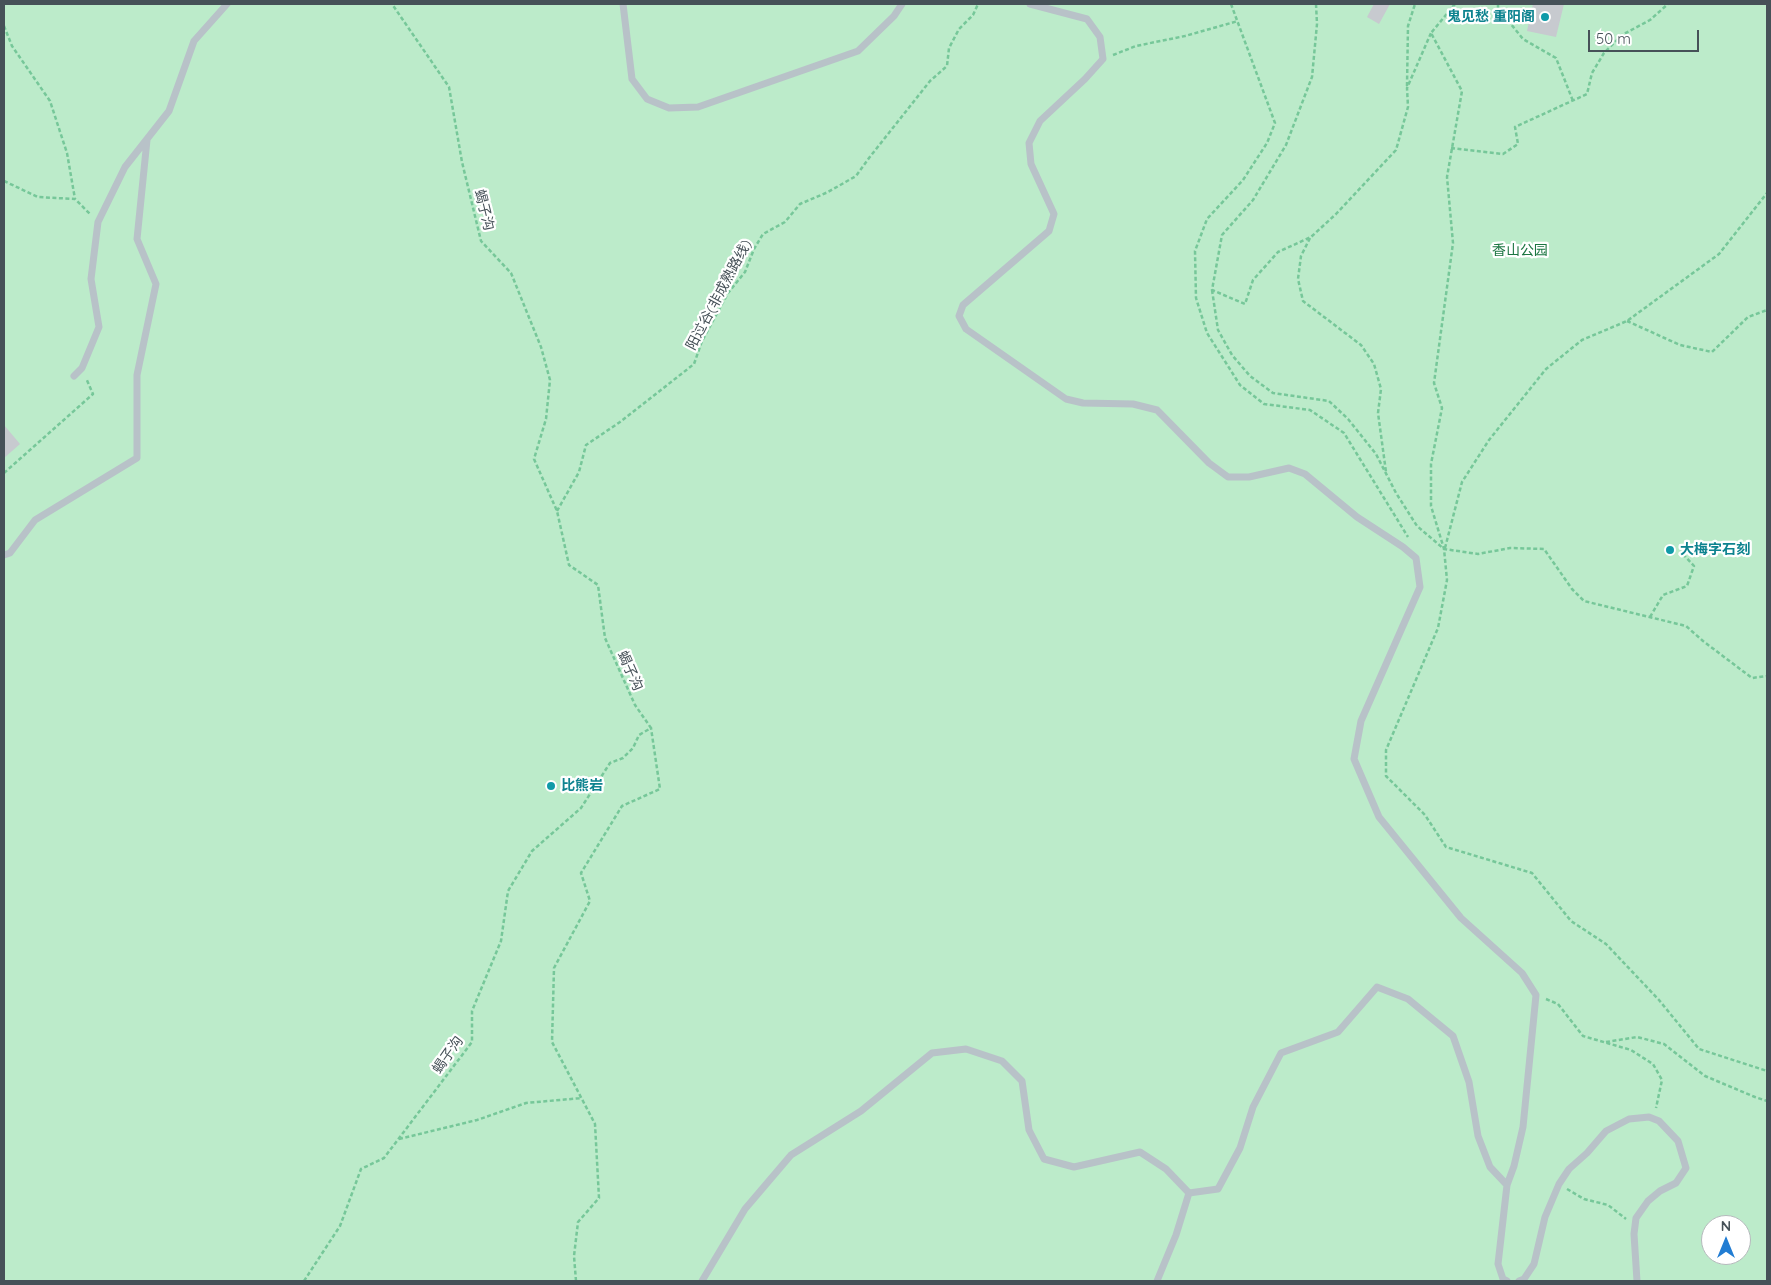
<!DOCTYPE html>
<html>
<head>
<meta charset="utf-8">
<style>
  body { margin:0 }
  #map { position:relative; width:1771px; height:1285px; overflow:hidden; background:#efecec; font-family:Quicksand,sans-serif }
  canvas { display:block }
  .frame { position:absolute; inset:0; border:5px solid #465158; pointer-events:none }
  .north { position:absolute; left:1701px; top:1215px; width:50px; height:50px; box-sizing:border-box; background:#fff; border:1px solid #b5b9bc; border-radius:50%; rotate:0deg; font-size:14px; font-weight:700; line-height:20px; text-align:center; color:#465158 }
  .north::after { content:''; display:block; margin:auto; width:18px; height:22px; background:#227dd3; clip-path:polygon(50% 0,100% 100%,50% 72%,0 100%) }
  .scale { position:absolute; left:1588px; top:30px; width:111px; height:22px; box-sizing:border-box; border:2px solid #465158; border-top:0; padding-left:6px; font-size:15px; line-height:18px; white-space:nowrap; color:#465158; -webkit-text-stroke:4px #fff; paint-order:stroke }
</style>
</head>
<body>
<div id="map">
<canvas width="1771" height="1285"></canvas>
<div class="frame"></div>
<div class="north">N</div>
<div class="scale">50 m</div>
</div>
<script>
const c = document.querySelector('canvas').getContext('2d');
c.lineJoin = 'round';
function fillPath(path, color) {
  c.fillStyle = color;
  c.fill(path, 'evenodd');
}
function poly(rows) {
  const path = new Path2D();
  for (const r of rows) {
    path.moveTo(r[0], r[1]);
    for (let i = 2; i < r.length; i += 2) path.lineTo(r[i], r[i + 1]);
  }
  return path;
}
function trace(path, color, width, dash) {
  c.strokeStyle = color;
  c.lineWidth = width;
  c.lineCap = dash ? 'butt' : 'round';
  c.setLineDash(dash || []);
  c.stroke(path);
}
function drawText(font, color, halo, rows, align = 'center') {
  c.font = font + ' Quicksand,"Noto Sans SC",sans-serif';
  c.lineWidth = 4.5;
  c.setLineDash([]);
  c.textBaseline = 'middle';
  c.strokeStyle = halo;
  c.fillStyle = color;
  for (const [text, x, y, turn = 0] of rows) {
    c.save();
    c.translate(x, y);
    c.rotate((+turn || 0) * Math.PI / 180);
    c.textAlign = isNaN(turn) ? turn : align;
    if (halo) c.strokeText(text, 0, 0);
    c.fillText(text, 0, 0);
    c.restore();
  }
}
fillPath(poly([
  [4,4,1767,4,1767,1281,4,1281],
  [1711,1225,1741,1225,1741,1255,1711,1255]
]), '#bcebca');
fillPath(poly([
  [1374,4,1390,4,1379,24,1367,17],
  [1533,4,1564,4,1556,37,1527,31],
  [4,425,20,444,4,458]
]), '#c7cacf');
trace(poly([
  [1231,4,1275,123,1267,143,1243,180,1207,219,1195,251,1196,298,1207,333,1240,385,1264,404,1310,410,1344,433,1408,537],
  [1316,4,1317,24,1312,77,1286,145,1253,200,1222,235,1212,290,1245,304,1253,280,1278,252,1311,237,1336,214,1396,150,1408,107,1407,88,1431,33],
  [1455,4,1431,33,1462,91,1447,177,1453,243,1434,383,1442,408,1431,464,1431,506,1444,549,1447,580,1438,628,1386,750,1386,776,1425,815,1446,847,1532,873,1571,921,1606,944,1659,1000,1699,1049,1767,1071],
  [1498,4,1498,8,1523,39,1556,58,1573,101],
  [4,26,12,46,50,101,67,153,75,199],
  [1113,55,1136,46,1185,36,1238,21],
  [1407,86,1408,26,1415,4],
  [1451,148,1503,154,1518,144,1515,127,1587,94,1592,73,1604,53,1622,35,1650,20,1668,4],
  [4,181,38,197,75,199,90,214],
  [1310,238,1301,256,1298,279,1303,301,1361,345,1374,364,1381,389,1378,413,1386,472],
  [1212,290,1218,330,1232,355,1250,376,1273,393,1329,401,1348,419,1376,454,1396,493,1417,526,1444,549,1478,554,1510,548,1544,549,1572,589,1584,601,1686,626,1703,641,1752,678,1767,676],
  [1627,321,1680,345,1712,352,1748,317,1767,310],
  [4,473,93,394,86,378],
  [557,511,579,472,586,445,620,422,694,364,702,341,728,293,745,272,754,249,763,234,785,222,800,204,828,192,856,176,869,158,930,81,947,66,949,48,959,29,973,15,978,4],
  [1445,548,1462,482,1489,440,1546,369,1582,340,1627,321,1719,254,1767,193],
  [1650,617,1663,595,1687,586,1694,566,1681,552],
  [1546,999,1558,1004,1583,1036,1631,1050,1653,1064,1662,1080,1656,1108],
  [1606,1042,1637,1037,1664,1044,1705,1076,1755,1097,1767,1101],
  [399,1139,477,1120,526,1103,582,1098],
  [1567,1189,1584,1199,1608,1205,1626,1219],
  [304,1281,340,1226,361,1169,384,1158,472,1042,472,1011,501,941,508,891,532,851,581,808,610,763,623,758,633,748,639,735,651,728,635,705,605,638,598,585,569,565,557,511,534,459,546,419,550,380,541,347,511,273,481,241,462,162,449,87,392,4],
  [576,1281,574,1256,578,1222,599,1198,595,1124,552,1042,554,968,590,901,581,873,622,806,660,789,651,728]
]), '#76c799', 2.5, [4, 2.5]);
trace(poly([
  [623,4,632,79,647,99,669,108,698,107,858,51,894,16,902,4],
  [1030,4,1087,19,1100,37,1103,59,1085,79,1040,121,1029,143,1031,164,1054,214,1049,231,963,305,959,316,966,329,1066,399,1083,403,1133,404,1157,410,1209,463,1228,477,1249,477,1289,468,1305,474,1357,517,1403,547,1416,558,1420,587,1361,721,1354,759,1379,817,1461,918,1522,973,1536,995,1523,1127,1514,1166,1507,1185,1498,1264,1503,1279,1507,1281],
  [74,376,82,368,99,327,91,279,98,222,125,167,169,111,194,41,227,4],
  [4,555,10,553,35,520,137,458,137,375,156,284,137,239,147,140],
  [702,1281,745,1209,791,1155,861,1111,932,1053,966,1049,1002,1061,1022,1081,1029,1130,1044,1159,1074,1167,1140,1152,1166,1169,1189,1193],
  [1157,1281,1176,1235,1189,1193,1218,1189,1240,1148,1253,1107,1281,1053,1338,1032,1377,987,1408,999,1453,1036,1469,1082,1478,1136,1490,1167,1507,1185],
  [1519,1281,1524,1279,1534,1264,1545,1217,1559,1184,1569,1169,1587,1153,1606,1131,1629,1119,1649,1117,1659,1121,1678,1141,1686,1168,1676,1183,1660,1191,1648,1201,1636,1218,1634,1234,1637,1281]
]), '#b8c2c8', 7);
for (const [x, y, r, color] of [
  [1545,17,5,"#0f9aa8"],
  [1670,550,5,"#0f9aa8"],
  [551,786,5,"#0f9aa8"]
]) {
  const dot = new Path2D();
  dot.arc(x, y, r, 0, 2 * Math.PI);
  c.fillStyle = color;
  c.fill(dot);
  trace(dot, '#fff', 2);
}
drawText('bold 14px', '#0d838f', '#fff', [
  ["鬼见愁 重阳阁",1535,17,"right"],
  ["大梅字石刻",1680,550],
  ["比熊岩",561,786]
], 'left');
drawText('14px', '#465158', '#fff', [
  ["蝎子沟",484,210,76],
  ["阳过谷(非成熟路线)",719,295,-62],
  ["蝎子沟",630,671,66],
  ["蝎子沟",448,1055,-55]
]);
drawText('14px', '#1b7541', '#fff', [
  ["香山公园",1520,251]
]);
</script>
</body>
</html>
